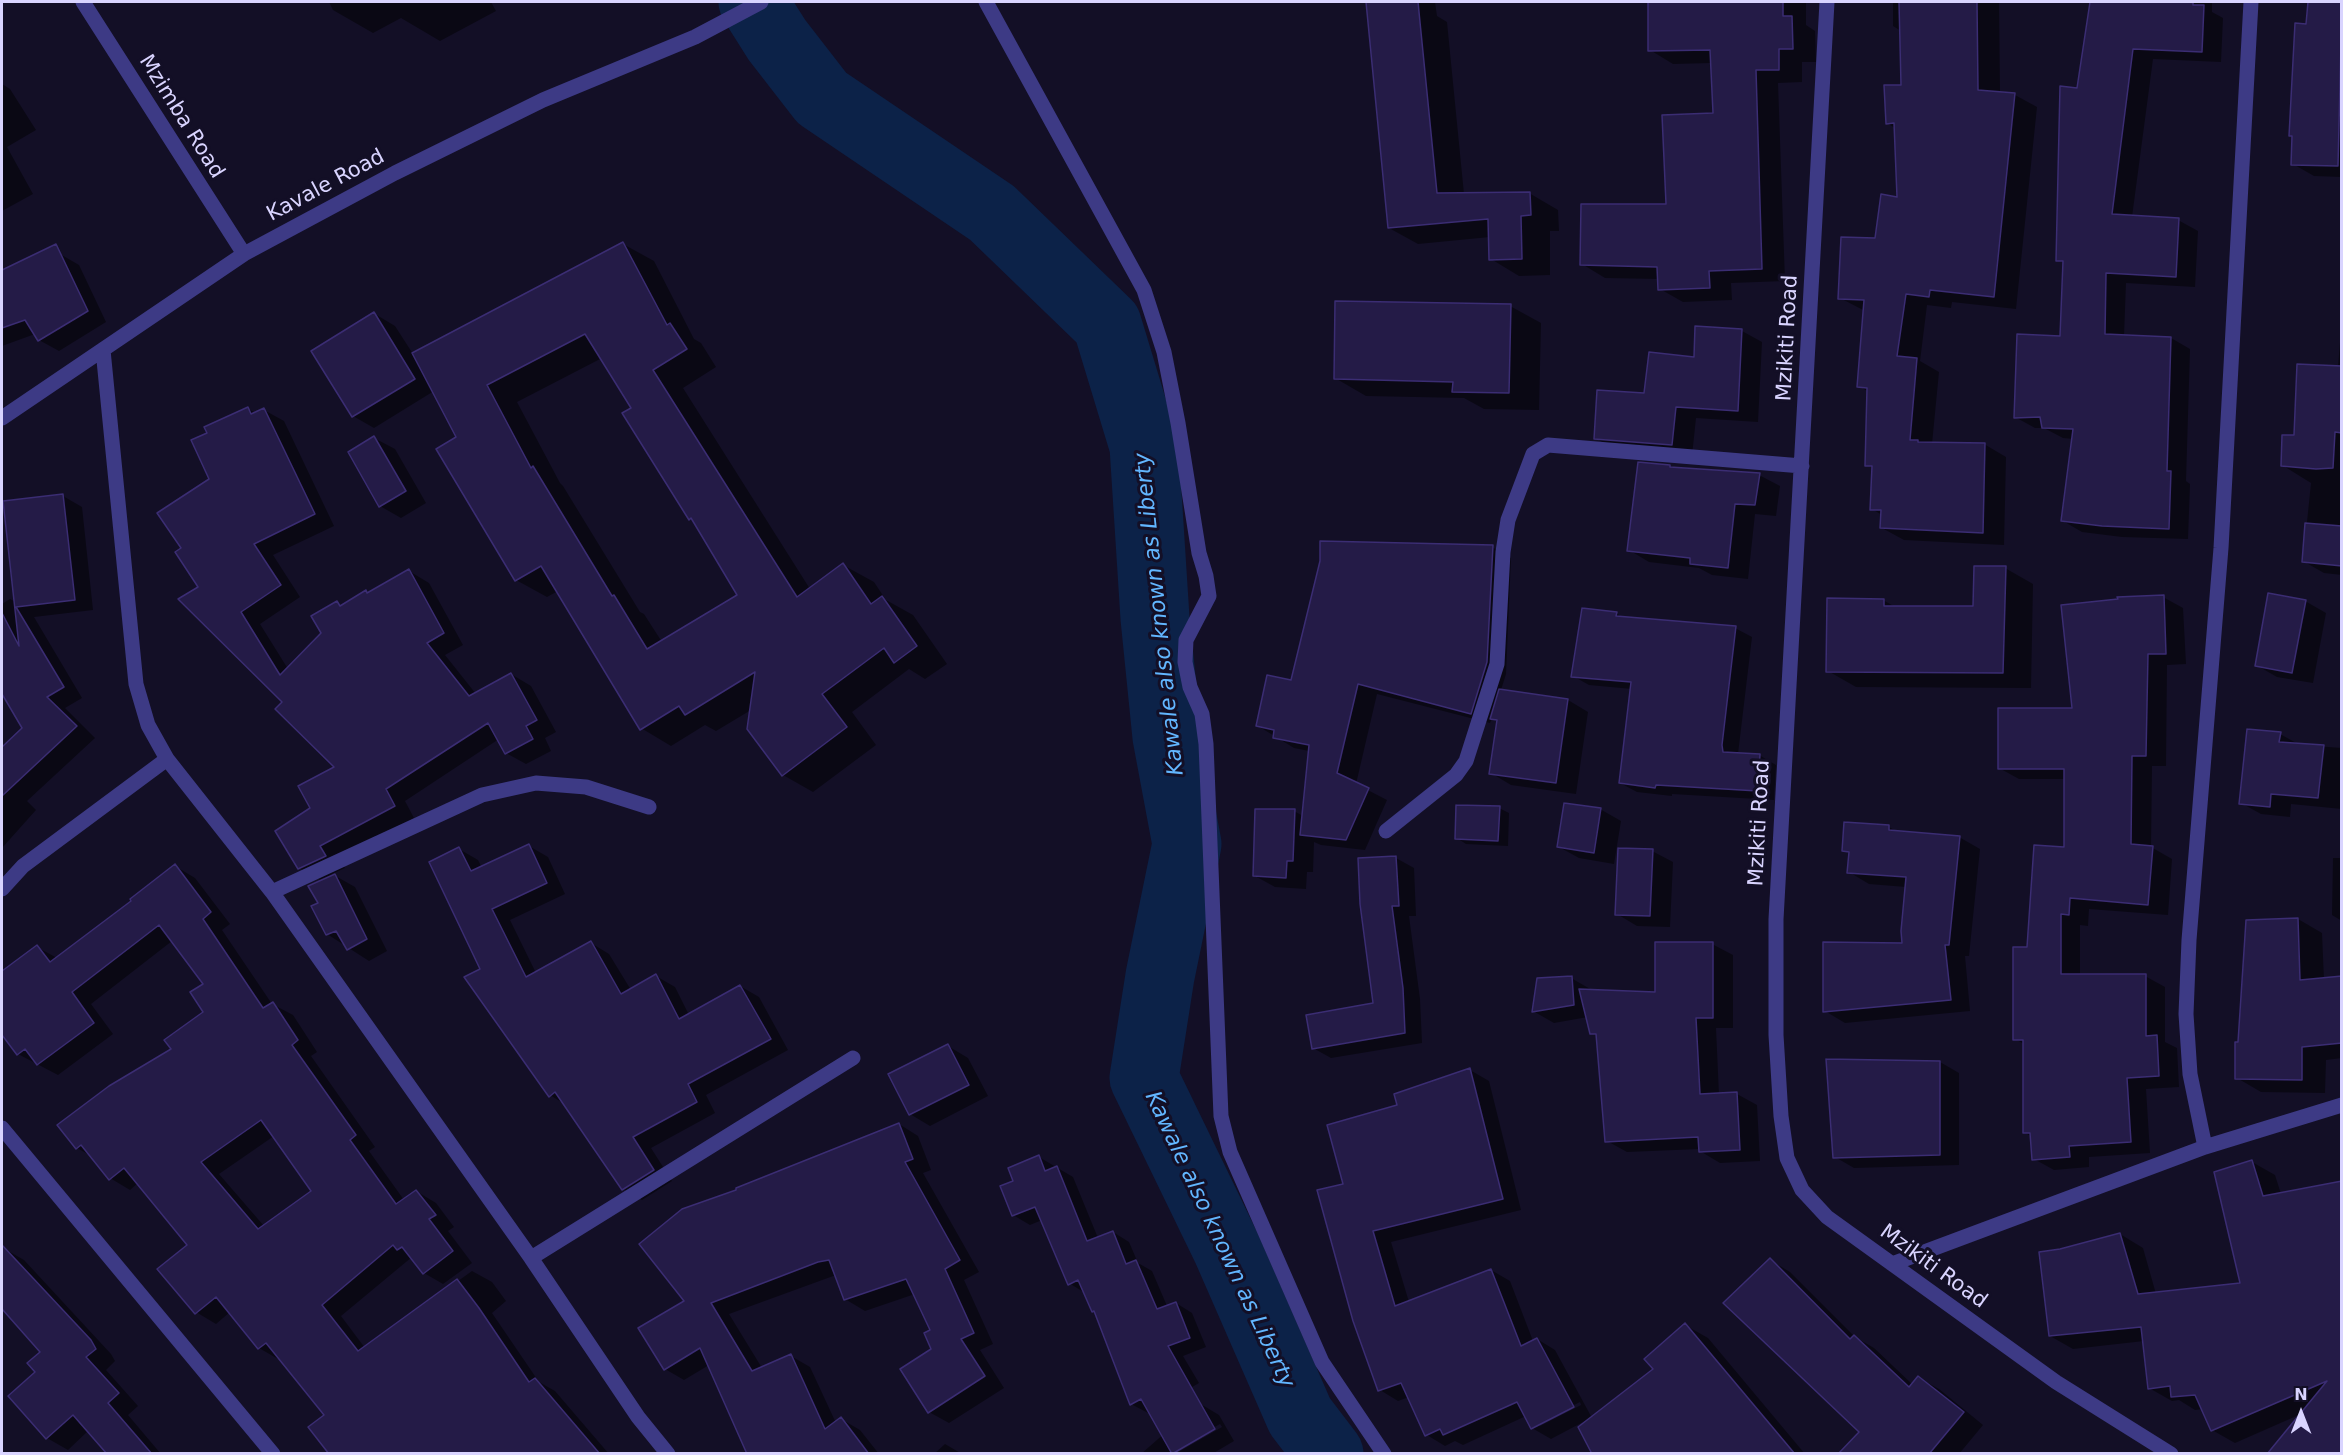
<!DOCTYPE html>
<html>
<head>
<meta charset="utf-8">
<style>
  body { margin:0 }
  #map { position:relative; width:2343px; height:1455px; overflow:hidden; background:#130f26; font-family:"DejaVu Sans",sans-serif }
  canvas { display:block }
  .frame { position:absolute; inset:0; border:3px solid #d9d4ff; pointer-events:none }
  .north { position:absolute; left:2271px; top:1383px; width:60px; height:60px; -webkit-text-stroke:4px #130f26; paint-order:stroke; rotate:0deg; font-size:16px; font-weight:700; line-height:24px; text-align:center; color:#d9d4ff }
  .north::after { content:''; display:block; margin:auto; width:21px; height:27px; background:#d9d4ff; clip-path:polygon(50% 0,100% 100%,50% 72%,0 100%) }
</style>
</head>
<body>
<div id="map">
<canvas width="2343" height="1455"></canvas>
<div class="frame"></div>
<div class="north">N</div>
</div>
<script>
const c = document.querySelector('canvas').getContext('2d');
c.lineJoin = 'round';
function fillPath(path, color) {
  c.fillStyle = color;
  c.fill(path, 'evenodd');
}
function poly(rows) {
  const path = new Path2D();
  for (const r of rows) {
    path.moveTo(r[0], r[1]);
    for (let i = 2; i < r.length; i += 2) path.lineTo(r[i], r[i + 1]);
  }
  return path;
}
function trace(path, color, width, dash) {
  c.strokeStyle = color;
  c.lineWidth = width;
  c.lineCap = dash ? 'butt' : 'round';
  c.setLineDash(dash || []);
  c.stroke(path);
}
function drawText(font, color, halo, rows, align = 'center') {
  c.font = font + ' "DejaVu Sans",sans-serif';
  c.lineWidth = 6;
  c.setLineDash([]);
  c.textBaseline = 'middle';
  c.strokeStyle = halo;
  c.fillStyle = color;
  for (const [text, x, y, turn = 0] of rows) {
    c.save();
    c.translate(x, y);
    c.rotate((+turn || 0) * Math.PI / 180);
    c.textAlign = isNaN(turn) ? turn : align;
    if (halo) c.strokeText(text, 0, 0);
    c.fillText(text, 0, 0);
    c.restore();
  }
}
fillPath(poly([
  [329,2,491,2,496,11,440,41,401,18,373,33,333,10],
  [1367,2,1435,2,1437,16,1447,22,1464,194,1529,193,1558,210,1559,231,1550,231,1550,275,1519,276,1491,259,1490,237,1418,244,1389,228],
  [1649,2,1806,2,1806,25,1815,31,1816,62,1802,62,1802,82,1778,83,1785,281,1731,283,1732,300,1683,302,1660,289,1659,279,1605,278,1582,264,1668,206,1714,114,1712,63,1673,64,1650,50],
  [1893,2,1999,2,2000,93,2015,95,2037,107,2016,309,1952,302,1951,308,1927,305,1920,361,1939,372,1932,444,1984,444,2006,457,2004,545,1904,540,1882,528,1882,515,1872,509,1873,468,1867,465,1869,392,1859,386,1865,311,1840,298,1899,198,1895,128,1887,123,1902,86,1901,31,1893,26],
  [2091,2,2212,2,2212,12,2223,18,2221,62,2153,59,2132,217,2178,220,2198,231,2195,287,2126,283,2124,336,2171,338,2190,349,2186,481,2190,484,2188,539,2122,537,2082,532,2063,521,2074,439,2063,438,2044,428,2035,428,2015,417,2062,338,2064,263,2058,260,2065,179],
  [2309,2,2342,2,2342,177,2314,176,2293,164],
  [2,84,10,89,36,130,7,147,33,194,2,211],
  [623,244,654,261,694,339,701,343,716,367,683,388,810,589,843,565,874,582,886,600,913,615,947,664,925,679,909,669,852,712,876,745,813,792,783,775,751,710,716,731,705,725,671,746,641,728,558,591,547,597,516,580,458,437,434,391,374,428,353,416,375,314,395,326,413,354],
  [602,358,633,408,690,518,694,521,739,595,662,642,644,614,640,612,563,486,560,483,517,402],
  [60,254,79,265,106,322,59,351,39,340,35,334,2,346,2,275],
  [1510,306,1541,323,1539,410,1484,409,1464,398,1366,396,1335,378],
  [2342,318,2342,575,2324,573,2303,561,2311,483,2282,465,2296,437,2338,367],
  [1697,327,1742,331,1762,342,1758,422,1696,418,1692,456,1616,450,1595,438,1646,394,1695,358],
  [248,409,256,413,264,410,284,421,334,526,273,555,300,597,260,624,288,669,323,633,337,603,343,606,366,592,369,594,409,571,429,583,463,645,445,655,476,694,511,674,531,686,556,732,545,738,551,751,526,764,506,753,499,739,405,801,414,818,339,857,345,868,332,874,355,887,387,951,369,961,327,934,321,903,322,881,299,868,312,809,337,768,284,702,200,588,183,548,211,479],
  [374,438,395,449,426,503,401,518,380,506],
  [1669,466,1673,469,1759,475,1780,486,1776,516,1755,514,1748,579,1712,575,1699,568,1649,562,1629,550],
  [63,496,82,507,93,610,34,617,82,698,65,708,95,738,27,801,36,810,2,848,2,750,24,728,2,691,2,604,10,599,16,602],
  [1492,547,1511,558,1506,674,1501,690,1568,700,1588,712,1576,794,1511,785,1491,773,1498,722,1492,718,1490,723,1377,694,1356,784,1387,800,1365,850,1321,845,1314,842,1313,872,1307,872,1306,889,1275,887,1255,876,1294,811,1303,816,1309,751,1294,748,1258,726,1292,681],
  [2005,568,2033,584,2031,688,1856,687,1828,671,1883,600,1897,608,1975,608],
  [2163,597,2183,608,2186,664,2167,665,2166,766,2152,766,2151,847,2172,859,2168,915,2089,909,2088,926,2080,925,2080,976,2145,976,2165,987,2165,1042,2177,1048,2179,1087,2146,1089,2150,1153,2089,1157,2089,1167,2054,1170,2034,1159,2032,1137,2024,1132,2024,1044,2015,1039,2028,948,2065,848,2065,779,2019,779,1999,768,2073,710],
  [2305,601,2326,613,2313,683,2277,677,2256,665],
  [1616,613,1625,619,1735,628,1752,637,1738,754,1759,755,1776,765,1774,800,1672,794,1672,796,1637,792,1620,783,1632,689,1589,685,1573,676],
  [2280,734,2300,745,2342,748,2342,809,2291,804,2290,817,2261,814,2241,803],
  [1499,808,1509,813,1508,846,1466,844,1457,838],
  [1600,809,1621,821,1614,864,1579,858,1559,847],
  [1889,827,1898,832,1959,837,1980,849,1969,956,1965,956,1970,1011,1845,1023,1825,1011,1903,945,1906,887,1869,884,1849,872,1850,854,1843,850],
  [529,846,548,857,565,894,510,920,536,973,591,943,609,954,631,990,656,976,675,987,689,1015,740,986,759,997,788,1050,706,1095,715,1113,651,1148,672,1181,642,1200,623,1189,566,1105,550,1095,482,970,459,849,478,860,482,868],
  [1652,851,1673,862,1670,927,1637,926,1617,914],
  [1396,858,1414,868,1416,916,1409,916,1420,999,1422,1043,1331,1058,1313,1048,1375,1004],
  [2333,858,2342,858,2342,921,2332,915],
  [175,866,195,878,230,924,222,930,272,1004,293,1015,317,1052,311,1056,375,1147,369,1151,404,1200,416,1191,436,1203,454,1227,448,1231,472,1263,443,1284,424,1273,412,1257,341,1316,365,1348,472,1271,492,1282,506,1301,492,1313,539,1382,555,1391,609,1454,543,1454,280,1358,278,1359,259,1348,230,1312,216,1324,196,1312,189,1245,138,1183,130,1190,110,1178,93,1157,77,1148,173,1049,205,1012,205,984,172,941,91,1004,113,1034,58,1075,18,1054,2,1033,3,1017,2,1015,2,972,37,947,57,958,133,901],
  [274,1136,313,1192,264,1226,219,1174],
  [2298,919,2322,933,2324,980,2342,978,2342,1058,2326,1060,2325,1093,2261,1092,2237,1078,2247,921],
  [1712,944,1733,955,1733,1028,1716,1028,1719,1095,1737,1094,1757,1105,1760,1161,1720,1163,1700,1151,1700,1149,1627,1152,1607,1141,1598,1037,1592,1033,1588,1017,1554,1023,1533,1011,1571,978,1592,990,1656,993],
  [948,1046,968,1058,988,1096,930,1126,910,1114],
  [1940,1062,1959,1073,1959,1165,1854,1168,1835,1157],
  [1470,1070,1489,1081,1521,1210,1391,1242,1409,1302,1491,1270,1510,1281,1533,1341,1537,1339,1555,1350,1592,1418,1655,1369,1685,1325,1708,1338,1805,1454,1594,1454,1585,1421,1551,1439,1532,1428,1526,1416,1463,1445,1455,1441,1445,1446,1427,1435,1409,1397,1398,1401,1380,1390,1345,1185,1399,1106],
  [1580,1402,1581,1405,1540,1426,1540,1422],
  [899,1124,918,1136,931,1170,923,1173,979,1272,964,1280,993,1344,980,1350,1004,1388,949,1423,929,1412,933,1349,932,1331,915,1294,865,1311,845,1299,836,1275,729,1314,762,1368,791,1356,810,1367,836,1423,841,1419,860,1430,879,1454,749,1454,709,1365,684,1380,665,1369,686,1301,738,1191],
  [1039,1157,1073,1177,1098,1238,1113,1232,1129,1242,1138,1263,1152,1271,1167,1306,1176,1303,1192,1313,1206,1347,1183,1356,1199,1383,1148,1413,1131,1404,1097,1313,1093,1311,1085,1293,1069,1283,1042,1220,1030,1225,1013,1215,1015,1182],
  [2252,1162,2275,1175,2281,1194,2342,1182,2342,1454,2301,1414,2235,1443,2212,1430,2203,1409,2195,1410,2179,1400,2172,1401,2149,1388,2144,1341,2073,1349,2050,1336,2061,1251,2120,1234,2143,1248,2156,1294,2242,1284],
  [3,1248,24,1260,111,1354,115,1361,106,1370,138,1406,128,1415,161,1454,109,1454,89,1430,68,1450,47,1438,37,1372,42,1352,2,1307],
  [1770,1260,1790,1272,1855,1337,1874,1348,1913,1385,1919,1378,1939,1389,1983,1425,1959,1454,1840,1454,1861,1432],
  [1199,1403,1219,1415,1234,1441,1212,1454,1175,1454,1222,1427,1220,1424,1178,1448,1173,1454,1141,1454],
  [945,1444,962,1454,934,1454]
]), '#0007');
trace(poly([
  [753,2,777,40,822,98,992,213,1107,324,1144,446,1155,618,1167,737,1187,844,1160,976,1144,1078,1227,1249,1300,1416,1329,1454]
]), '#0c2248', 69);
const building = poly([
  [1366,2,1418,2,1437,193,1530,192,1531,215,1521,216,1522,259,1489,260,1488,219,1388,228,1366,2],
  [1648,2,1783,2,1783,16,1792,16,1793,49,1779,49,1779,70,1756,70,1762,269,1709,271,1710,288,1658,290,1657,267,1580,265,1581,204,1666,204,1662,115,1713,113,1710,50,1648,51,1648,2],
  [1899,2,1977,2,1978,90,2015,93,1994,297,1930,290,1929,297,1906,294,1897,356,1917,358,1910,440,1918,440,1918,442,1985,443,1983,533,1880,528,1881,510,1870,510,1872,466,1865,466,1867,388,1857,387,1864,300,1838,299,1841,237,1875,238,1881,194,1897,197,1894,123,1886,124,1884,85,1901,85,1899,2],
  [2090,2,2193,2,2193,5,2204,5,2202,52,2133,49,2112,214,2179,218,2176,277,2106,273,2105,334,2171,337,2167,471,2171,471,2169,529,2102,526,2061,521,2073,429,2042,428,2040,417,2014,418,2017,334,2060,336,2063,261,2056,261,2060,86,2077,88,2090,2],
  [2308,2,2342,2,2338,166,2291,165,2292,136,2289,136,2295,23,2306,24,2308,2],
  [623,242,667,325,670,323,687,349,653,370,797,597,843,563,871,604,882,596,917,646,894,663,884,648,822,694,847,727,782,776,747,729,755,672,685,715,679,706,640,730,541,566,515,581,436,449,456,437,412,353,623,242],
  [585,334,631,408,622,413,689,520,691,518,737,595,647,649,614,595,612,596,533,466,531,468,487,385,585,334],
  [56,244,88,311,38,341,25,320,2,328,2,270,56,244],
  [1335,301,1511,304,1509,393,1452,392,1453,382,1334,379,1335,301],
  [374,312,415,379,352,417,311,351,374,312],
  [1695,326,1742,329,1738,411,1676,407,1672,445,1594,439,1597,390,1644,393,1649,352,1694,357,1695,326],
  [2297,364,2342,366,2342,433,2335,432,2333,468,2316,469,2281,466,2282,435,2294,435,2297,364],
  [248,407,251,414,264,408,315,514,254,544,281,585,241,612,280,675,321,633,311,616,337,601,340,606,366,590,367,593,409,569,444,633,427,643,469,696,511,673,537,720,526,726,533,739,505,754,488,723,386,789,395,806,320,846,326,856,298,869,275,831,310,808,298,786,334,767,275,709,282,702,178,599,198,587,175,552,181,548,157,513,209,479,191,440,207,433,204,427,248,407],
  [374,436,406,491,379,507,348,452,374,436],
  [1638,462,1670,465,1670,467,1760,473,1755,505,1735,504,1728,568,1690,564,1690,558,1627,551,1638,462],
  [63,494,75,600,16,607,64,687,47,697,77,726,2,796,2,747,22,728,2,694,2,613,19,646,3,501,63,494],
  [2305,523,2342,526,2342,566,2302,562,2305,523],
  [1320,541,1493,545,1487,662,1471,714,1358,684,1337,773,1369,788,1346,840,1300,835,1309,745,1273,738,1274,730,1256,726,1267,675,1291,680,1320,561,1320,541],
  [1974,566,2006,566,2003,673,1826,672,1827,598,1884,599,1884,606,1973,606,1974,566],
  [2268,593,2306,600,2292,673,2255,666,2268,593],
  [2164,595,2166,654,2148,654,2146,756,2132,756,2131,844,2153,846,2148,905,2070,898,2069,915,2061,914,2061,974,2146,974,2146,1036,2157,1035,2159,1076,2127,1078,2131,1142,2069,1146,2070,1157,2032,1160,2030,1133,2023,1133,2023,1040,2013,1040,2013,947,2027,947,2034,845,2064,847,2064,769,1998,769,1998,708,2072,708,2061,605,2118,599,2117,597,2164,595],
  [1582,608,1617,612,1616,616,1736,626,1722,745,1723,752,1760,754,1758,791,1656,785,1655,788,1619,783,1631,682,1571,677,1582,608],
  [1499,689,1568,699,1556,783,1489,774,1497,720,1490,719,1499,689],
  [2247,729,2281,732,2279,742,2324,745,2318,798,2271,794,2270,807,2239,804,2247,729],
  [1564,803,1601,808,1594,853,1557,847,1564,803],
  [1456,805,1500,806,1498,841,1455,839,1456,805],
  [1255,809,1295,809,1293,861,1287,861,1286,878,1253,876,1255,809],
  [1844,822,1889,825,1889,830,1960,836,1949,945,1945,945,1951,1000,1823,1012,1823,942,1902,943,1901,931,1906,877,1847,873,1849,852,1842,851,1844,822],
  [529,844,547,883,492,909,526,977,591,941,621,994,656,974,679,1019,740,985,771,1039,688,1084,697,1102,633,1137,654,1170,622,1190,555,1092,549,1097,464,977,480,969,429,862,459,847,471,871,529,844],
  [1618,848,1653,849,1650,916,1615,915,1618,848],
  [1396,856,1399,906,1392,906,1403,988,1405,1033,1312,1049,1306,1015,1373,1003,1360,904,1358,858,1396,856],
  [175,864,211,912,203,919,263,1008,273,1002,298,1040,292,1045,356,1135,350,1140,396,1204,416,1190,436,1215,429,1219,453,1251,423,1274,402,1247,397,1250,393,1245,322,1305,358,1351,457,1279,479,1308,529,1382,535,1378,600,1454,329,1454,308,1427,324,1415,266,1343,258,1349,216,1297,195,1314,157,1269,187,1245,124,1168,109,1180,81,1145,76,1149,57,1125,109,1086,171,1049,164,1040,203,1012,190,992,203,984,159,925,72,992,94,1023,37,1065,25,1049,17,1055,2,1035,2,971,37,945,50,962,131,901,130,899,175,864],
  [261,1120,311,1191,258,1229,201,1162,261,1120],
  [335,874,367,939,347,950,336,931,326,935,311,906,318,903,308,886,335,874],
  [2298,918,2300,980,2342,976,2342,1043,2302,1047,2302,1080,2235,1079,2235,1042,2238,1042,2246,920,2298,918],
  [1655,942,1713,942,1713,1018,1696,1018,1700,1094,1737,1092,1740,1150,1699,1152,1698,1137,1605,1142,1596,1034,1590,1034,1579,989,1655,992,1655,942],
  [1572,976,1574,1005,1532,1012,1537,978,1572,976],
  [948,1044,969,1085,909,1115,888,1074,948,1044],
  [1826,1059,1940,1061,1940,1155,1833,1158,1826,1059],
  [1470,1068,1503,1199,1373,1231,1395,1306,1491,1269,1521,1346,1537,1338,1574,1407,1531,1429,1517,1402,1443,1435,1440,1429,1425,1436,1401,1383,1378,1391,1353,1321,1317,1190,1343,1184,1327,1125,1397,1105,1394,1094,1470,1068],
  [899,1123,913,1159,905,1162,960,1260,945,1269,974,1333,961,1339,985,1376,928,1413,900,1369,931,1349,924,1333,930,1330,906,1279,844,1300,829,1260,818,1262,711,1303,752,1371,791,1354,825,1429,841,1417,869,1454,747,1454,700,1348,664,1370,638,1328,684,1301,639,1244,682,1209,736,1190,736,1188,899,1123],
  [1039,1155,1045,1171,1057,1166,1087,1241,1113,1231,1126,1264,1136,1260,1157,1309,1176,1302,1190,1338,1168,1346,1215,1429,1172,1454,1141,1399,1130,1405,1094,1311,1092,1312,1078,1280,1068,1285,1035,1207,1012,1216,1000,1186,1013,1181,1008,1168,1039,1155],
  [2252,1160,2263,1196,2342,1181,2342,1454,2267,1454,2327,1381,2211,1431,2195,1395,2171,1397,2170,1386,2148,1389,2141,1327,2049,1336,2039,1252,2060,1249,2120,1233,2138,1294,2240,1283,2214,1172,2252,1160],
  [2,1245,91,1340,96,1349,86,1357,119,1393,108,1403,152,1454,107,1454,73,1415,46,1439,8,1396,35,1372,27,1363,40,1352,2,1309,2,1245],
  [1770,1258,1850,1339,1854,1335,1909,1387,1918,1376,1964,1412,1929,1454,1838,1454,1859,1432,1723,1303,1770,1258],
  [1685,1323,1795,1454,1592,1454,1578,1427,1653,1369,1644,1359,1685,1323]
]);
fillPath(building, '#241b47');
trace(building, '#3b2d73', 1.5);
trace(poly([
  [83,2,244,254],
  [986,2,1144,290,1164,352,1178,423,1199,553,1206,576,1209,596,1186,640,1185,662,1190,687,1202,714,1206,744,1221,1116,1230,1152,1322,1362,1384,1454],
  [1827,2,1776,919,1776,1035,1781,1116,1787,1158,1802,1190,1827,1217,2056,1382,2171,1454],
  [103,350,136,684,148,725,167,759,272,892,531,1258,638,1417,668,1454],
  [2,418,244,254,395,173,543,100,695,37,761,2],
  [1386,831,1456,775,1466,761,1497,664,1503,552,1508,520,1533,454,1548,445,1802,466],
  [2,889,23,866,167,759],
  [272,892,482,795,536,783,586,787,649,807],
  [2,1128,273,1454],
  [2205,1147,2190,1074,2186,1014,2189,940,2221,548,2251,2],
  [531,1258,853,1058],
  [1892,1264,2205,1147,2342,1105]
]), '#3d3a85', 15);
drawText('21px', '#d9d4ff', '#130f26', [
  ["Mzimba Road",181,117,58],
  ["Kavale Road",326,186,-28],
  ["Mzikiti Road",1788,338,-87],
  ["Mzikiti Road",1760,823,-87],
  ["Mzikiti Road",1933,1267,36]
]);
drawText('italic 22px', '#62b6ff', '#130f26', [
  ["Kawale also known as Liberty",1160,614,-96],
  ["Kawale also known as Liberty",1219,1240,65]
]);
</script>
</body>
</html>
